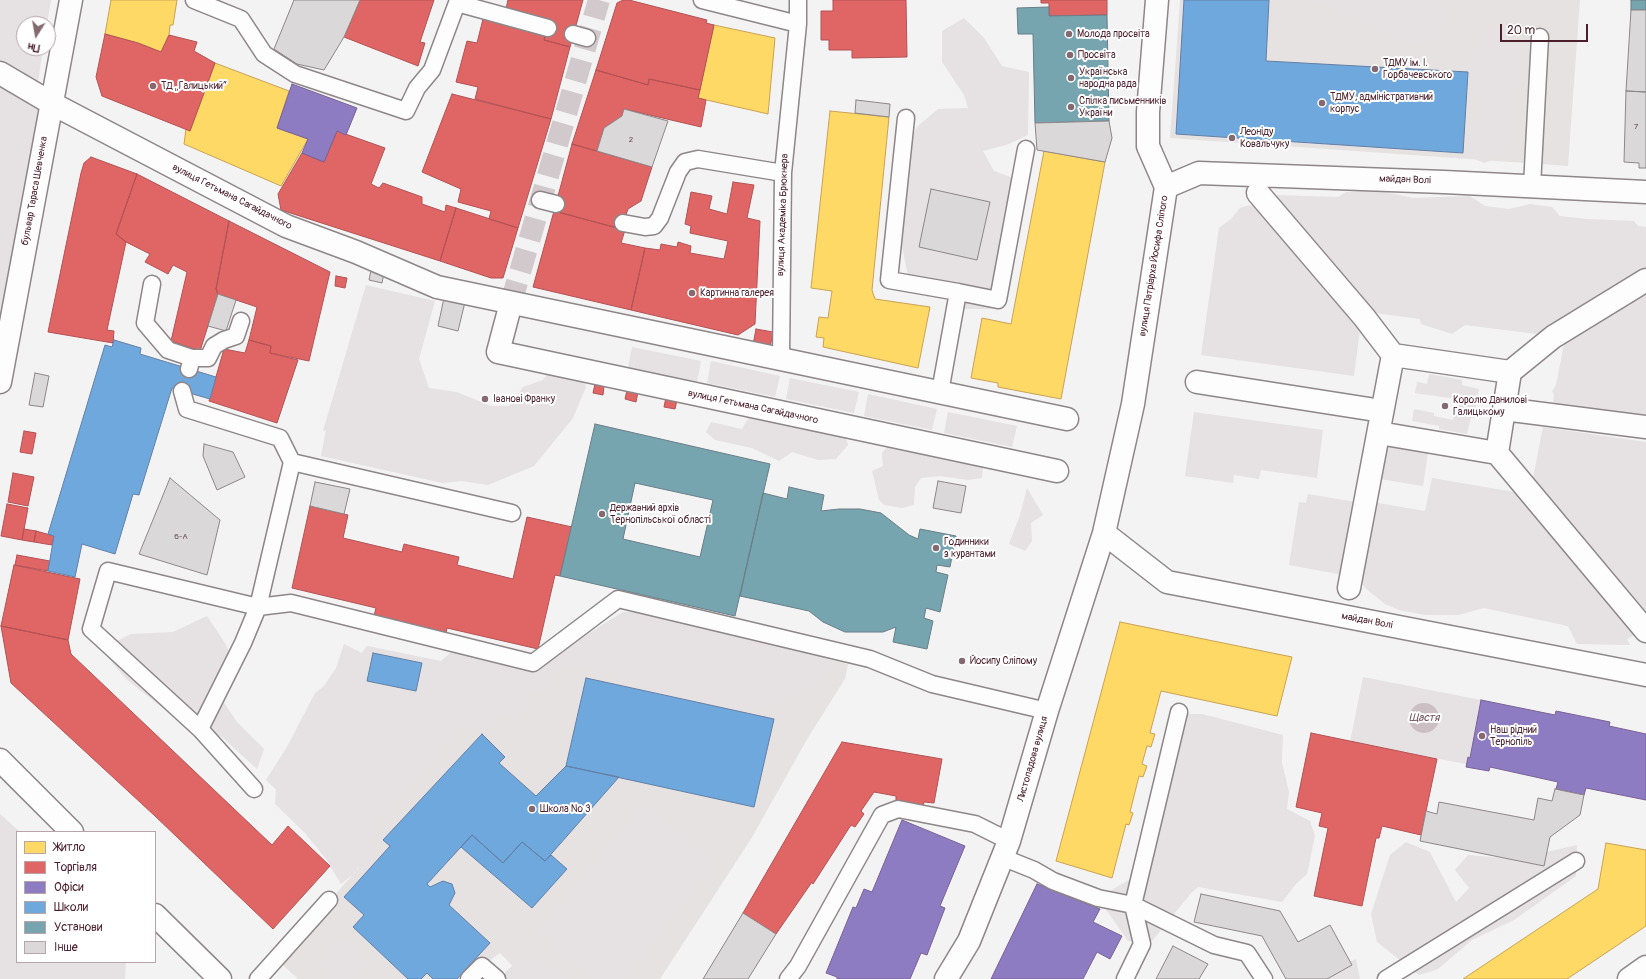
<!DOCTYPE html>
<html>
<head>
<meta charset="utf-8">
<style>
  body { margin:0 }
  #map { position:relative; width:1646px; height:979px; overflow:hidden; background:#f3f3f3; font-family:Pangolin,sans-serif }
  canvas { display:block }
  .legend { position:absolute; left:16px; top:831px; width:140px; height:132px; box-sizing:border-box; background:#fff; border:1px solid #b7a5aa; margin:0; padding:5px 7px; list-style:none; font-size:12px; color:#4a1f2b }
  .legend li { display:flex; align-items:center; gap:8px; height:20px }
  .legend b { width:20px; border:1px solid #b7a5aa }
  .north { position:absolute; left:16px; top:16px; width:40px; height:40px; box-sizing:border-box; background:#fff; border:1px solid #b7a5aa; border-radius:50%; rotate:191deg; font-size:11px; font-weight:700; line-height:16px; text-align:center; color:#4a1f2b }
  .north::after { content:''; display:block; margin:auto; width:14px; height:18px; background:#856971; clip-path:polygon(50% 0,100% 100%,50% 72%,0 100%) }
  .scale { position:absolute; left:1500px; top:24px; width:88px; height:18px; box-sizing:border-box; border:2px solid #4a1f2b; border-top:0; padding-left:5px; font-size:12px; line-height:14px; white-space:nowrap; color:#4a1f2b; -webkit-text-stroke:3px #fff; paint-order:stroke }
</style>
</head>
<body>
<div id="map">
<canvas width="1646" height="979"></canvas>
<ul class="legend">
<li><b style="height:11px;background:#ffd966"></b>Житло</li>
<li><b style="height:11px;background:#e06666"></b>Торгівля</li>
<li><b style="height:11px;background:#8e7cc3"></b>Офіси</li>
<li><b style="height:11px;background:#6fa8dc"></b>Школи</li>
<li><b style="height:11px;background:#76a5af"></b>Установи</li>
<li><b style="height:11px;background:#dad8d9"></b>Інше</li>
</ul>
<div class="north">Пн</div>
<div class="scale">20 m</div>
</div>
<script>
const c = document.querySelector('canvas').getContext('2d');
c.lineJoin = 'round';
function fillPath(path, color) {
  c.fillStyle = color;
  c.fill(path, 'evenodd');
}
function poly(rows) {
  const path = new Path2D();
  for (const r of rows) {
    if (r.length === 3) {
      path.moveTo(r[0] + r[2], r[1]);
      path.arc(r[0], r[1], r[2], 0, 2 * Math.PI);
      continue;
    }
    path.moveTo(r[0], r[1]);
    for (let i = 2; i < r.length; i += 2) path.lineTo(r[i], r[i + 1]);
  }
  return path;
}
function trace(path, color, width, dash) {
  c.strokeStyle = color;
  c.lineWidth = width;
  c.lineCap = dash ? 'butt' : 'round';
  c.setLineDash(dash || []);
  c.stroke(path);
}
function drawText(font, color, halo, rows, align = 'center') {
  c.font = font + ' Pangolin,sans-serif';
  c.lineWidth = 4;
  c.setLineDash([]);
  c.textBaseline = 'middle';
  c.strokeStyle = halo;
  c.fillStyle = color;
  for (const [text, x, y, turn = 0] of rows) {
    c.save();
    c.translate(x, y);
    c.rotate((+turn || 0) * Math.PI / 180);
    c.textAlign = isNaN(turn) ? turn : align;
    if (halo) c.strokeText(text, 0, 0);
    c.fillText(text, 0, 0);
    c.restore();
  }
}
fillPath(poly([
  [1180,0,1580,0,1568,166,1170,138],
  [639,612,848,664,845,679,809,736,751,839,660,979,525,979,500,953,482,966,469,979,298,979,276,959,359,868,266,780,367,646,532,681]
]), '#e6e2e2');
fillPath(poly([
  [0,0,51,0,47,24,24,24,24,48,43,48,38,83,31,102,43,115,0,349],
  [1304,0,1434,0,1444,6,1444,17,1440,36,1415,48,1381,33,1334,7],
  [964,18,984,38,1002,66,1029,72,1028,135,1009,144,983,151,994,171,1018,180,1005,282,991,309,959,309,939,281,908,276,896,216,904,152,917,127,938,109,968,108,964,95,942,62,942,31],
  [1488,28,1509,29,1519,48,1520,72,1513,109,1507,126,1508,140,1502,157,1484,163,1465,155,1465,144,1474,127,1478,108,1472,78,1476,41],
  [1376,190,1413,198,1470,196,1485,206,1509,209,1530,204,1552,207,1560,216,1587,219,1634,221,1638,226,1646,227,1646,437,1603,413,1600,410,1590,408,1583,415,1574,409,1553,403,1554,395,1552,391,1556,385,1565,339,1581,308,1537,334,1465,325,1452,334,1421,324,1420,319,1367,312,1361,322,1354,376,1201,355,1219,228,1231,219,1240,208,1250,205,1251,206,1273,202,1276,195,1338,197,1346,192],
  [366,285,435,301,419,359,429,388,457,392,491,406,509,406,523,387,543,380,552,367,575,363,586,387,573,418,534,466,488,485,462,481,442,483,321,456,326,430,323,431],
  [632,347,701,361,697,382,628,368],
  [711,361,780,376,775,397,707,383],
  [1429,374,1462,380,1462,385,1479,389,1474,418,1471,418,1467,434,1439,429,1439,426,1412,421,1414,409,1434,413,1434,416,1453,420,1457,399,1415,393,1417,382,1427,384],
  [790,378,859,392,854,413,786,399],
  [868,394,937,409,932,430,864,416],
  [814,407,825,409,843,429,848,445,836,459,818,460,792,452,779,461,752,448,715,440,706,432,711,422,742,429,754,408,799,417],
  [948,412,1017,426,1012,447,944,433],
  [1194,412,1323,430,1317,478,1261,470,1259,479,1234,475,1233,483,1185,476],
  [1543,427,1646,442,1646,620,1532,483],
  [1385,446,1428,453,1423,486,1380,479],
  [891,447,978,457,983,467,982,478,968,480,940,476,921,478,915,487,914,505,902,508,884,505,879,500,872,471,883,466,882,453,886,448],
  [1432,478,1520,493,1635,635,1627,639,1630,645,1577,644,1568,626,1484,608,1458,615,1425,615,1399,610,1385,604,1364,587,1362,581,1359,580,1372,502,1425,511],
  [1027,488,1043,515,1031,523,1032,541,1025,551,1009,544,1020,515],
  [1308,494,1355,502,1343,575,1289,565,1299,502,1306,503],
  [623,612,661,613,811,647,833,665,779,704,725,712,669,697,601,670,560,670,539,693,530,688,522,723,497,716,480,729,462,726,376,823,377,824,367,842,380,857,365,873,358,867,357,871,341,884,326,859,305,833,275,804,276,789,266,780,287,747,315,693,324,686,336,668,344,644,362,653,367,646,441,661,452,651,505,664,554,655],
  [207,616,225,643,236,666,221,698,237,722,264,749,257,769,223,738,197,724,169,713,126,679,101,649,131,634,173,632],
  [1363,677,1481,700,1470,758,1468,757,1466,764,1350,742],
  [1182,714,1202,714,1283,735,1282,763,1289,792,1287,809,1310,821,1315,836,1307,874,1296,884,1282,902,1198,887,1192,892,1152,941,1128,941,1098,898,1141,873],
  [641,805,715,865,623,979,595,979,538,932],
  [0,814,20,832,17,832,17,962,126,962,125,979,0,979],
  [1406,842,1430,852,1456,902,1469,888,1455,870,1468,855,1515,859,1577,845,1576,876,1514,920,1472,940,1438,969,1419,975,1377,942,1371,914,1390,855],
  [343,938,367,961,350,979,334,979,318,964],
  [523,957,544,965,565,979,502,979,506,971],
  [1356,959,1360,979,1308,979,1332,970]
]), '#e6e1e2');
fillPath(poly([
  [1424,718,15]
]), '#cbbfc3');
const homes = poly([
  [111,0,177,0,173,25,170,25,169,35,161,52,138,43,105,34,111,0],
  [714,25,775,38,768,114,698,98,714,25],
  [215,63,289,91,277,128,308,139,281,186,184,144,186,129,190,131,215,63],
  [830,111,889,117,872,290,875,299,930,307,918,368,823,347,824,338,816,337,819,317,828,318,832,291,811,288,830,111],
  [1044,151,1105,162,1061,399,998,387,998,383,971,378,982,318,1011,324,1044,151],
  [1120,622,1292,657,1277,716,1161,691,1150,733,1155,734,1151,747,1147,746,1142,764,1147,766,1143,777,1139,776,1130,812,1133,813,1129,825,1126,824,1112,878,1056,861,1120,622],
  [1606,843,1646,850,1646,926,1567,979,1463,979,1598,889,1606,843]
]);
fillPath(homes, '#ffd966');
trace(homes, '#c9a154', 1);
const shops = poly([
  [360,0,434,0,420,42,425,43,418,66,344,37,360,0],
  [508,0,583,0,570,47,544,40,546,32,505,13,508,0],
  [623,0,629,0,707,20,706,23,714,25,700,90,649,79,648,85,596,70,617,3,623,0],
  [833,0,906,0,907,57,852,58,852,50,829,50,829,40,821,40,821,11,833,11,833,0],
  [1041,0,1107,0,1107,15,1049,16,1049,3,1041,3,1041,0],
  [484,15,546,32,544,40,570,47,551,119,475,99,478,87,456,82,467,41,477,43,484,15],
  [105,34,138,43,161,52,169,35,197,42,194,51,215,63,190,131,102,96,96,77,105,34],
  [596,70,648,85,649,79,700,90,698,98,706,100,701,127,624,109,622,116,604,128,597,151,572,144,596,70],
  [452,94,551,119,518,228,489,219,491,211,458,202,461,189,422,172,452,94],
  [337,131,385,148,371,184,379,188,383,183,422,197,422,204,445,212,446,205,456,208,440,261,281,210,278,194,302,153,324,162,337,131],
  [572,144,652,167,641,201,628,209,621,229,554,211,572,144],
  [91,157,137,174,116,234,126,242,107,330,114,331,113,343,48,332,81,173,84,163,91,157],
  [137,174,229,221,216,289,218,294,200,351,171,341,187,272,173,265,168,274,145,262,150,254,126,242,116,234,137,174],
  [733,182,754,185,747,218,760,221,755,324,738,335,631,310,645,248,660,250,661,244,677,247,678,242,691,246,690,253,724,259,728,241,690,233,691,226,685,224,691,192,712,196,709,209,727,214,733,182],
  [456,208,518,228,503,278,491,278,440,261,456,208],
  [554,211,625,230,621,243,645,248,631,310,533,287,554,211],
  [229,221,330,272,309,361,270,353,271,346,249,340,257,307,218,294,216,289,229,221],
  [336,276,347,278,345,288,335,286,336,276],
  [756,329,773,332,770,348,753,345,756,329],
  [249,340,271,346,270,353,298,360,277,423,209,401,224,349,245,353,249,340],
  [595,384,604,386,603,395,593,393,595,384],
  [627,390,638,392,636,402,625,399,627,390],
  [666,397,677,400,675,409,664,407,666,397],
  [24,431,36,433,32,454,20,452,24,431],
  [13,473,34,477,28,506,8,502,13,473],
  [7,504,28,508,22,540,1,536,7,504],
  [310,506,348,515,343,538,402,552,404,544,459,557,457,565,513,579,527,517,572,527,560,576,555,575,538,649,447,628,446,633,374,616,376,608,292,588,310,506],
  [24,529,36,531,34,542,22,540,24,529],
  [36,531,54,536,52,545,34,542,36,531],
  [17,555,50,561,48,571,15,565,17,555],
  [14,565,80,579,68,640,1,626,14,565],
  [1,626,68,640,71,654,272,845,288,826,330,866,273,929,155,816,11,683,1,626],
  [1311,733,1437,759,1421,835,1382,826,1379,838,1376,838,1362,906,1314,896,1328,828,1319,826,1322,813,1296,807,1311,733],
  [842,742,942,759,934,803,924,802,923,806,896,800,896,796,874,792,861,811,864,814,855,827,851,825,813,884,812,882,776,934,743,913,842,742]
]);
fillPath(shops, '#e06666');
trace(shops, '#b35154', 1);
const offices = poly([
  [292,84,357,108,346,135,337,131,324,162,302,153,308,139,277,128,292,84],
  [1481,700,1555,715,1556,711,1610,722,1609,726,1646,734,1646,800,1586,788,1584,795,1556,789,1558,782,1490,767,1489,771,1466,767,1468,757,1470,758,1481,700],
  [902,820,965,846,940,906,945,908,927,955,921,953,910,979,837,979,837,977,826,973,853,907,856,908,864,889,872,892,902,820],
  [1037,884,1100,909,1093,922,1122,936,1110,959,1097,952,1083,979,991,979,1037,884]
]);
fillPath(offices, '#8e7cc3');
trace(offices, '#7a6095', 1);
const schools = poly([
  [1184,0,1269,0,1266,61,1468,72,1463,153,1176,134,1184,0],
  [114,340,141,348,140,354,216,377,210,399,172,388,139,495,133,494,115,554,82,544,75,577,48,571,54,536,48,534,105,345,112,347,114,340],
  [373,653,422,663,416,691,367,681,373,653],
  [586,678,774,719,754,807,566,766,586,678],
  [482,734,505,757,499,763,536,796,566,766,619,777,545,861,522,842,503,863,472,835,427,884,430,887,443,881,452,884,455,893,449,905,490,943,457,979,433,979,427,973,421,979,408,979,353,927,364,915,344,897,390,846,383,840,482,734],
  [472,835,503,863,522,842,545,861,551,855,567,869,532,908,461,847,472,835]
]);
fillPath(schools, '#6fa8dc');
trace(schools, '#647fa7', 1);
const public = poly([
  [1631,0,1646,0,1646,10,1631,10,1631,0],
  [1049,7,1049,16,1107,15,1109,121,1035,123,1033,34,1018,34,1017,8,1049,7],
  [595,424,770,464,735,616,560,576,595,424],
  [635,483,713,500,700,557,623,539,635,483],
  [789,487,824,495,821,511,839,509,860,509,881,513,909,535,918,539,920,529,956,536,950,567,937,565,936,572,948,575,940,612,926,608,924,618,933,621,927,649,893,642,896,627,883,632,845,632,823,622,809,611,740,596,763,493,787,499,789,487]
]);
fillPath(public, '#76a5af');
trace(public, '#697d87', 1);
const building = poly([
  [294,0,360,0,344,37,324,70,297,64,274,49,294,0],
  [1631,10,1646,10,1646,92,1626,91,1631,10],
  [1626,91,1646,92,1646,168,1639,168,1639,163,1624,162,1626,91],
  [856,100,890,104,889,117,855,113,856,100],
  [624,109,668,121,652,167,597,151,604,128,622,116,624,109],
  [1109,121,1112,138,1105,162,1037,150,1035,123,1109,121],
  [931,189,990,202,977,260,919,247,931,189],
  [371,270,384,273,382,283,369,280,371,270],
  [218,294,236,300,226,331,208,326,218,294],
  [444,298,465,302,458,331,438,326,444,298],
  [35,373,49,376,43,407,29,405,35,373],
  [204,444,233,452,245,477,217,490,203,456,204,444],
  [170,478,220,520,207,575,139,554,170,478],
  [938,481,966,486,961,513,933,508,938,481],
  [315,482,350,489,344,514,310,506,315,482],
  [1555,789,1584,795,1580,815,1550,837,1544,866,1420,841,1426,811,1437,814,1439,802,1534,820,1538,798,1552,801,1555,789],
  [1201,894,1280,911,1298,942,1330,925,1352,965,1327,979,1286,979,1262,936,1194,922,1201,894],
  [743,913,776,934,748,979,703,979,743,913],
  [1173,946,1208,964,1199,979,1156,979,1173,946]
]);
fillPath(building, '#dad8d9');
trace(building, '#8e8688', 1);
trace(poly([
  [511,303,599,0]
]), '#d1c9cb', 22, [22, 11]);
const lane = poly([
  [194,0,241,19,264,54,295,74,406,111,417,88,432,70,457,3],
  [458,0,457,3,548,28],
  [702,0,798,24],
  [573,34,587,38],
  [906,118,889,280,958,292,940,392],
  [1532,186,1540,37],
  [540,200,556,204],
  [623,223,645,227,654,226,660,218,678,172,685,162,698,159,783,173],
  [152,284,145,323,168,350,192,358],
  [958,292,998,300,1026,149],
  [781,359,783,173,798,24,798,0],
  [189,369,192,358,208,358,214,346,224,340,236,336,241,321],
  [182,391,187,409,280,438,292,462,512,513],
  [292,462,258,607,243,643,200,729,91,629,108,571,258,607,291,603,533,663,618,599,870,659,932,684,1047,711],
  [200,729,254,789],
  [1004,858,1034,870,1053,881,1098,898,1133,905,1179,712],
  [258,979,329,900],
  [469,979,482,966,497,979],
  [788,979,798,966,882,815,898,809,975,824,1009,841],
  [1125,979,1142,944,1133,905,1214,945,1247,953,1264,979],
  [1386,979,1576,861]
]);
const street = poly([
  [0,73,51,103,286,226,356,252,437,287,1067,419],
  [1166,187,1199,173,1444,182,1646,192],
  [1258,193,1364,317,1393,355],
  [511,303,498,352,1057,471],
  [1510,372,1553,337,1646,280],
  [0,382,71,0],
  [1197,382,1382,411],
  [1504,409,1646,427],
  [1497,453,1646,631],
  [1104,533,1167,582,1646,675],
  [1349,588,1393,355,1510,372,1497,453,1379,433],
  [0,760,72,832],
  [155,915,220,979],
  [946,979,969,941,1009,841,1047,711,1104,533,1133,404,1166,187,1148,146,1148,112,1157,0]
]);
const primary = poly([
  [1629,979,1646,967]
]);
trace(lane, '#8e8688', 19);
trace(street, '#8e8688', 25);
trace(primary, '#8e8688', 25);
trace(lane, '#fdfdfd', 16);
trace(street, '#fdfdfd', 22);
trace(primary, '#fdfdfd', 22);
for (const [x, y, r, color] of [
  [1069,34,4,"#856971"],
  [1070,55,4,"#856971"],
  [1375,69,4,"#856971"],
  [1071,78,4,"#856971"],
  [153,86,4,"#856971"],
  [1322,103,4,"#856971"],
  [1071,107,4,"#856971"],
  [1232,138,4,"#856971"],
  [692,293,4,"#856971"],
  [485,399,4,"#856971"],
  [1445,406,4,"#856971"],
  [602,514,4,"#856971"],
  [936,548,4,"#856971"],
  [962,661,4,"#856971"],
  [1482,736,4,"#856971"],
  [532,809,4,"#856971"]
]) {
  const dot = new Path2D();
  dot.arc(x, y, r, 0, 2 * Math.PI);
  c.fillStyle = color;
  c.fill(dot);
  trace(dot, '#fff', 1.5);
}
drawText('8px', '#6e4d56', null, [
  ["7",1636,127],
  ["2",631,140],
  ["6-А",181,537]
]);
drawText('10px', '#4a1f2b', '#fff', [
  ["Молода просвіта",1077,34],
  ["Просвіта",1078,55],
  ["ТДМУ ім. І.",1383,63],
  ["Горбачевського",1383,75],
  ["Українська",1079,72],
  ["народна рада",1079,84],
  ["ТД „Галицький“",161,86],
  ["ТДМУ, адміністративний",1330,97],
  ["корпус",1330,109],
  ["Спілка письменників",1079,101],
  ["України",1079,113],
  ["Леоніду",1240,132],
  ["Ковальчуку",1240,144],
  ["Картинна галерея",700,293],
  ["Іванові Франку",493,399],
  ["Королю Данилові",1453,400],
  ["Галицькому",1453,412],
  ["Державний архів",610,508],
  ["Тернопільської області",610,520],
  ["Годинники",944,542],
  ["з курантами",944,554],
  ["Йосипу Сліпому",970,661],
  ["Наш рідний",1490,730],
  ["Тернопіль",1490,742],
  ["Школа № 3",540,809]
], 'left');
drawText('10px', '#4a1f2b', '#fff', [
  ["майдан Волі",1405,180,2],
  ["бульвар Тараса Шевченка",35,191,-80],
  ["вулиця Гетьмана Сагайдачного",232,197,27],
  ["вулиця Академіка Брюкнера",783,215,-88],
  ["вулиця Патріарха Йосифа Сліпого",1154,266,-81],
  ["вулиця Гетьмана Сагайдачного",753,407,12],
  ["майдан Волі",1367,621,11],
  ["Листопадова вулиця",1033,759,-74]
]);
drawText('italic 11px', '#714f59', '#fff', [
  ["Щастя",1424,718]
]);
</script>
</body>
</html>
